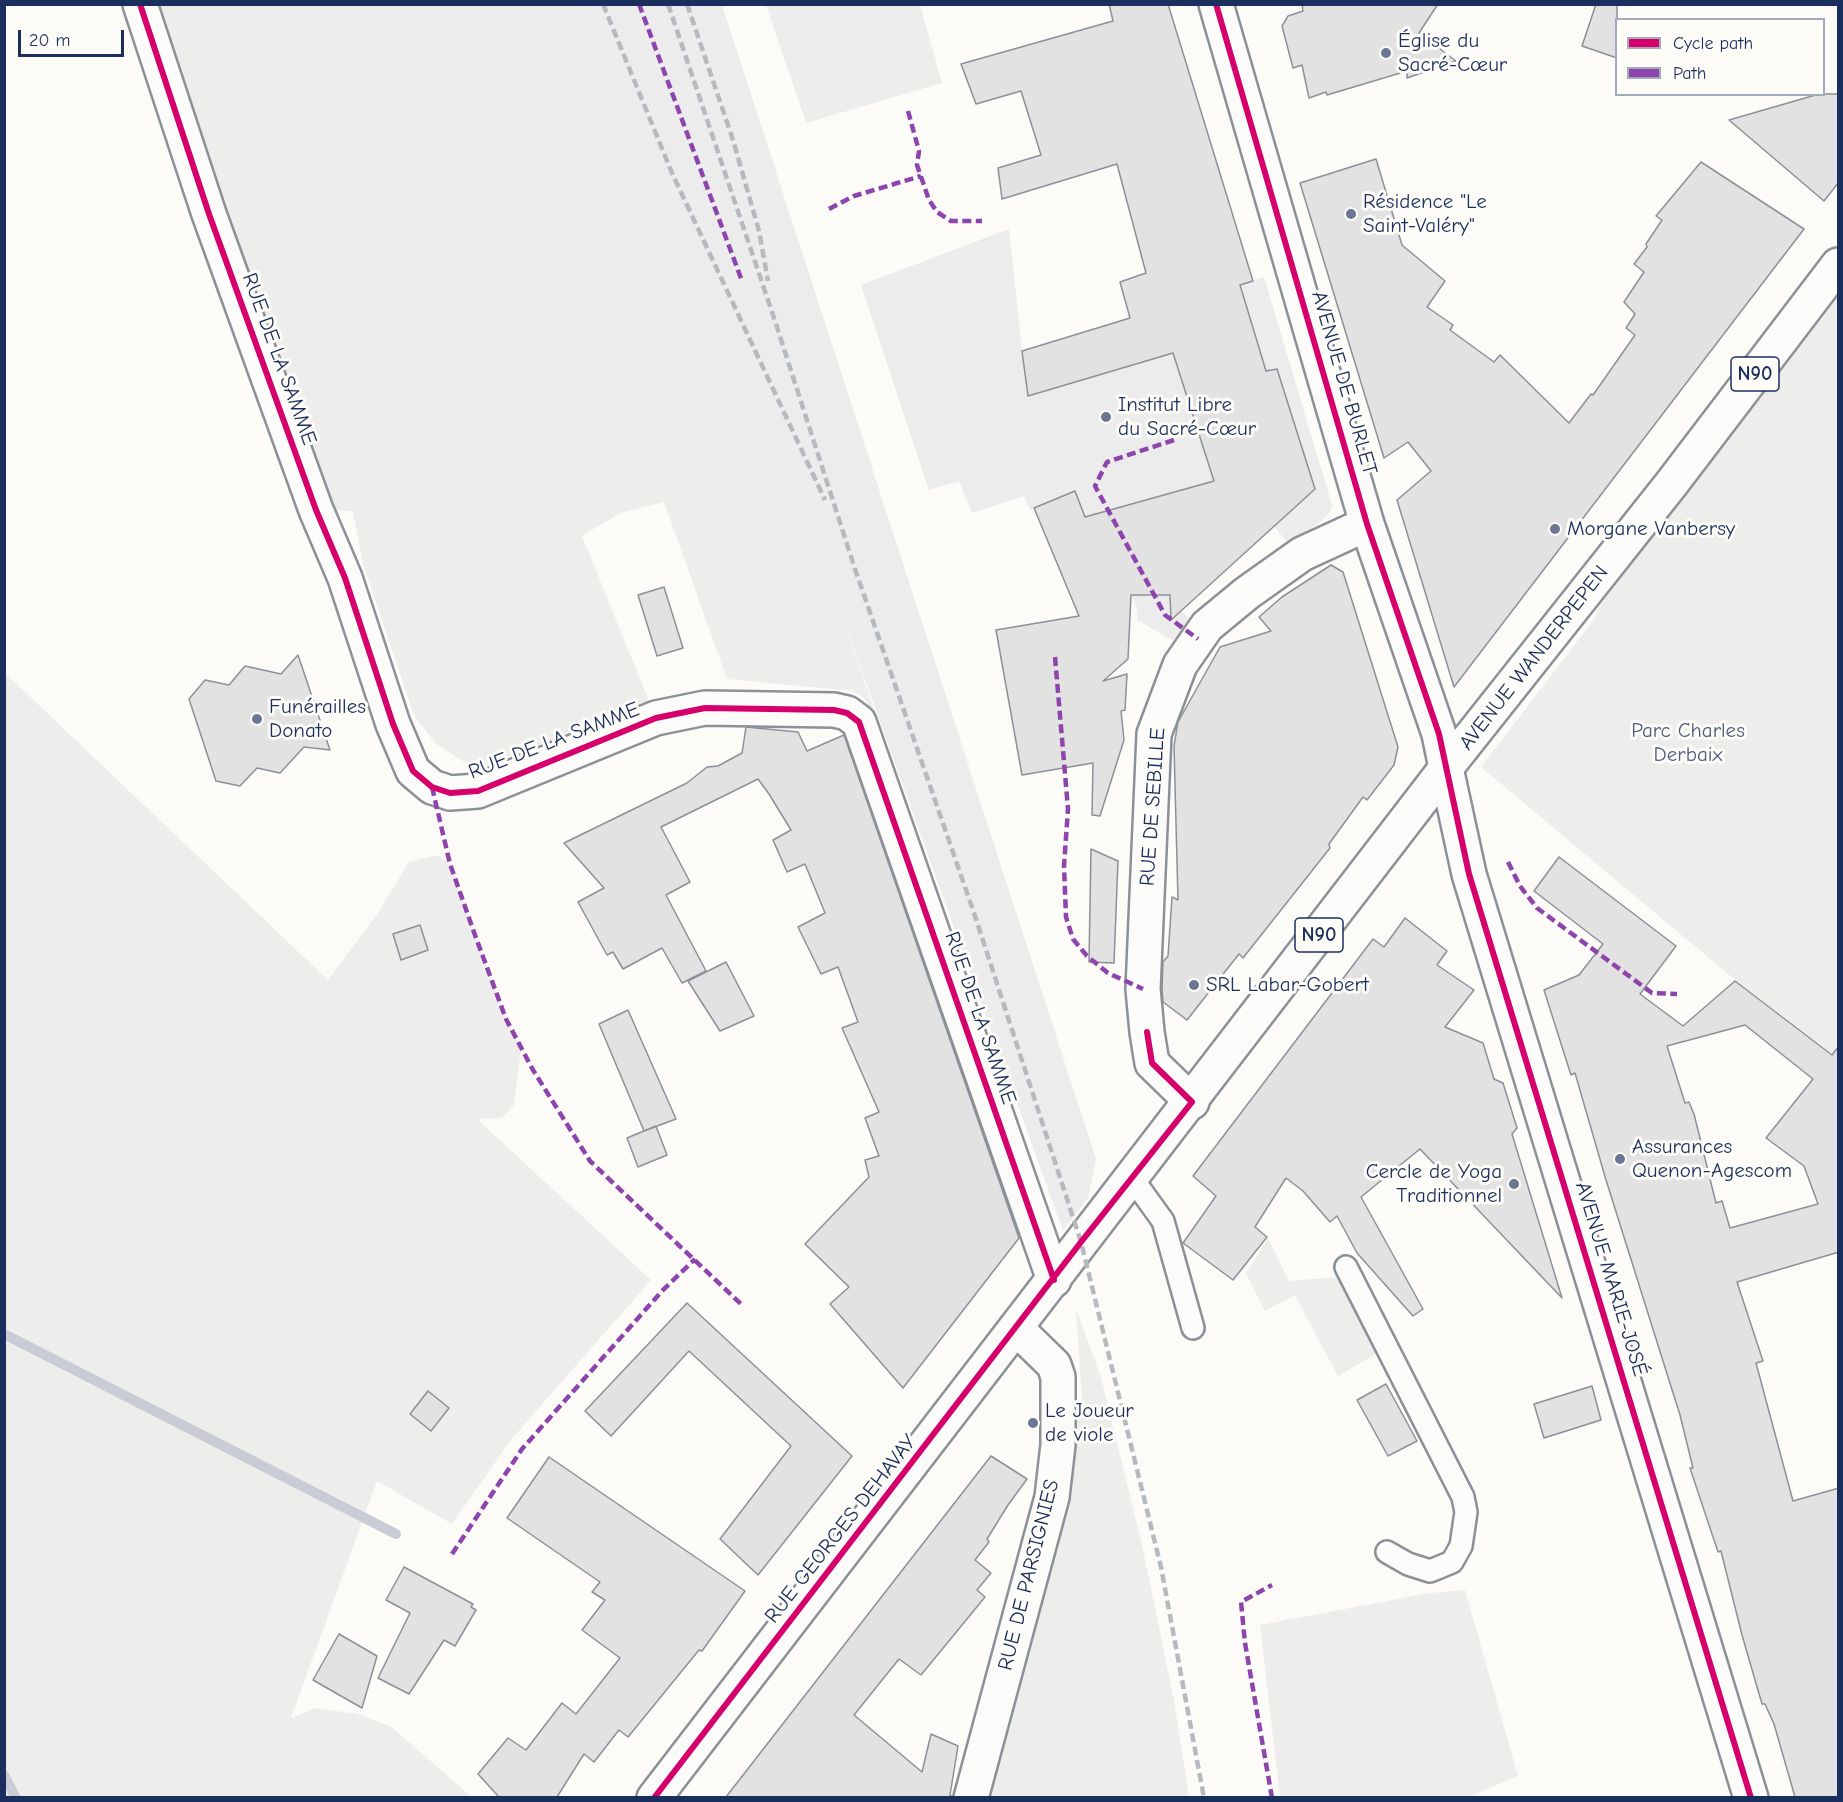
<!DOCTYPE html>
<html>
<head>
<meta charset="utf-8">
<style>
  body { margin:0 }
  #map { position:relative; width:1843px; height:1802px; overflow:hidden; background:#fcfbf8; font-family:"Comic Neue",sans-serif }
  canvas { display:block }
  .frame { position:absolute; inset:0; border:6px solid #1b2f5e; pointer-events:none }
  .legend { position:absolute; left:1615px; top:18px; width:210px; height:78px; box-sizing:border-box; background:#fdfcf7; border:2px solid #a3aaba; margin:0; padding:8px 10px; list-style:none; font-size:18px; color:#1b2f5e }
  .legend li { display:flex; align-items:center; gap:12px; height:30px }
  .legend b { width:30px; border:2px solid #a3aaba }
  .scale { position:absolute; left:18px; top:30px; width:106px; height:27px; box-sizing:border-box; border:3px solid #1b2f5e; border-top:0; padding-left:8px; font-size:18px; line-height:21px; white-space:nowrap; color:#1b2f5e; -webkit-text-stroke:4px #fdfcf7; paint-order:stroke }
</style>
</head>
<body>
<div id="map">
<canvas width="1843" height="1802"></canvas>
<div class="frame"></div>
<ul class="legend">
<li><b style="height:8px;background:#d6006c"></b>Cycle path</li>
<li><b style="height:8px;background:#8e44ad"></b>Path</li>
</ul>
<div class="scale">20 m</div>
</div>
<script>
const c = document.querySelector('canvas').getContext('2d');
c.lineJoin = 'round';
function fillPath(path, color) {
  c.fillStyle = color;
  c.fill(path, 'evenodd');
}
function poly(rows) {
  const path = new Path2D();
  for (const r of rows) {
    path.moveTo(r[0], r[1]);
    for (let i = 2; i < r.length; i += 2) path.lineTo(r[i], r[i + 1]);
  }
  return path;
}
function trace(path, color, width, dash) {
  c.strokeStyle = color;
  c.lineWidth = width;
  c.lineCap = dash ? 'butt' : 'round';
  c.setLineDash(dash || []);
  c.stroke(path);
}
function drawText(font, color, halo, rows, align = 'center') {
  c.font = font + ' "Comic Neue",sans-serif';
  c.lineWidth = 6;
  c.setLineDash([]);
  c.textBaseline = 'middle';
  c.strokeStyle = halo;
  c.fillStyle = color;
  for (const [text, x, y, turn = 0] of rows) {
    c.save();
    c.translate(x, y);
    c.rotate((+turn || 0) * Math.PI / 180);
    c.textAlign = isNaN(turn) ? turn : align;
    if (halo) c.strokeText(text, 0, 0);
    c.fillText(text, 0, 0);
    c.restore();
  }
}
fillPath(poly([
  [573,5,722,5,1096,1159,1088,1198,1063,1231,840,610,799,510,717,350],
  [1009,229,1022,351,1264,277,1332,505,1330,512,1318,524,1288,543,1248,495,1237,474,1193,487,1153,569,1180,611,1190,618,1174,641,1137,620,1137,610,1123,572,1069,593,1034,508,1030,510,1024,496,972,513,959,481,929,490,861,285]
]), '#ebeceb');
fillPath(poly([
  [153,4,573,5,717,350,799,510,840,610,876,715,864,698,853,691,727,679,664,502,620,513,582,536,649,701,485,766,464,762,435,743,414,715,363,564,353,511,316,510],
  [766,5,920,5,942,83,806,123],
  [1838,289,1838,1058,1728,974,1481,767,1595,618,1598,608,1680,496],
  [4,672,328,980,376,916,409,862,437,855,450,864,506,1019,521,1048,514,1105,502,1118,477,1119,651,1280,510,1441,452,1524,377,1481,291,1718,316,1708,357,1714,390,1726,472,1797,5,1797],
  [1268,1238,1289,1281,1338,1277,1381,1351,1338,1376,1295,1295,1265,1311,1246,1273],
  [1076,1309,1101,1377,1142,1545,1174,1700,1189,1797,989,1798,1082,1397],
  [1465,1590,1518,1776,1469,1797,1280,1797,1260,1625,1430,1593]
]), '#ededec');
trace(poly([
  [4,1334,396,1534],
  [4,1775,16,1798]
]), '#c9ccd4', 10);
const building = poly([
  [1109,4,1168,4,1253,281,1240,285,1266,371,1277,369,1315,489,1171,620,1170,595,1131,595,1128,659,1103,681,1127,674,1125,710,1121,711,1124,740,1100,816,1092,815,1093,763,1022,775,996,630,1079,616,1034,508,1075,491,1085,517,1214,481,1173,353,1028,396,1022,351,1130,318,1120,282,1146,273,1117,164,1002,199,998,168,1041,155,1021,91,976,104,961,64,1113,21,1109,4],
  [1302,4,1438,4,1419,33,1456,61,1407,78,1407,71,1327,95,1326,92,1309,98,1302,65,1293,68,1282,26,1288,16,1303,11,1302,4],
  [1596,4,1617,4,1617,58,1582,46,1596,4],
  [1819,94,1839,94,1839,182,1824,201,1729,120,1819,94],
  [1376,159,1402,245,1445,281,1427,307,1453,325,1450,330,1494,362,1500,355,1569,423,1591,394,1593,395,1635,335,1626,328,1635,314,1624,302,1644,272,1634,264,1647,247,1646,244,1662,220,1656,216,1701,162,1804,229,1454,687,1397,500,1431,471,1408,442,1384,458,1300,183,1376,159],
  [1331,565,1343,572,1398,747,1394,765,1367,800,1363,797,1329,844,1330,848,1243,958,1239,954,1187,1020,1163,1002,1162,989,1163,962,1168,956,1172,897,1178,900,1174,746,1178,722,1220,647,1271,631,1259,617,1282,597,1331,565],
  [664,587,683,648,657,656,638,595,664,587],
  [298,655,330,750,304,747,280,773,257,768,240,786,216,781,189,699,205,680,229,685,245,666,281,674,298,655],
  [746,727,798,732,807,751,844,735,1019,1238,903,1388,830,1304,849,1287,805,1244,869,1177,865,1160,879,1156,865,1118,879,1112,842,1028,858,1022,838,967,821,974,798,927,825,913,805,864,787,872,773,840,791,830,769,794,758,779,661,827,690,882,666,895,706,971,682,983,662,948,623,969,613,952,607,955,578,902,604,888,564,843,687,783,707,767,718,766,742,753,746,727],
  [1091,849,1118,861,1114,963,1089,962,1091,849],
  [1559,857,1676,946,1640,994,1683,1026,1735,981,1832,1055,1839,1046,1839,1252,1737,1282,1763,1361,1756,1363,1793,1501,1839,1488,1839,1797,1795,1797,1774,1724,1765,1704,1762,1704,1742,1635,1721,1551,1718,1552,1690,1468,1693,1468,1680,1415,1606,1180,1575,1073,1571,1075,1544,990,1579,975,1603,944,1534,891,1559,857],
  [1745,1025,1813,1079,1766,1138,1804,1166,1818,1204,1730,1228,1722,1201,1716,1203,1694,1114,1689,1102,1685,1103,1667,1046,1745,1025],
  [1405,918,1447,951,1437,965,1474,990,1445,1027,1483,1043,1494,1079,1503,1083,1517,1128,1512,1134,1562,1298,1420,1149,1361,1197,1423,1309,1413,1316,1357,1253,1337,1216,1330,1222,1303,1191,1286,1178,1255,1227,1267,1237,1233,1280,1183,1243,1216,1196,1193,1176,1373,939,1384,947,1405,918],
  [420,925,428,950,401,960,393,934,420,925],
  [726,962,754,1016,720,1031,688,981,726,962],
  [628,1010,676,1119,644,1131,599,1024,628,1010],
  [656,1126,667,1155,638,1167,627,1138,656,1126],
  [687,1303,852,1456,758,1575,720,1539,791,1446,689,1351,611,1436,585,1411,687,1303],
  [1386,1384,1417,1441,1388,1456,1357,1400,1386,1384],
  [1592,1386,1601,1420,1544,1438,1534,1404,1592,1386],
  [428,1391,449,1408,431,1431,410,1414,428,1391],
  [991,1456,1027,1479,1008,1505,987,1539,989,1542,975,1560,991,1573,977,1590,985,1597,921,1675,899,1659,854,1715,922,1772,931,1734,958,1746,950,1795,953,1797,726,1797,991,1456],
  [549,1457,745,1591,702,1651,699,1650,628,1737,619,1730,594,1762,584,1754,557,1797,499,1797,478,1774,508,1738,526,1750,562,1703,576,1714,620,1658,582,1630,605,1600,592,1592,600,1582,507,1518,549,1457],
  [404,1567,473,1604,471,1607,476,1610,455,1646,444,1640,409,1694,378,1678,410,1613,386,1600,404,1567],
  [339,1634,377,1656,362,1708,313,1680,339,1634]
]);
fillPath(building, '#e2e2e2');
trace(building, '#8c9097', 1.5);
const lane = poly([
  [1132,1178,1163,1221,1193,1328],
  [1346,1267,1463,1497,1466,1512,1461,1546,1452,1562,1430,1571,1408,1564,1387,1552]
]);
const street = poly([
  [140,4,209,214,316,510,345,578,393,724,413,771,432,787,450,793,478,791,656,718,705,708,834,710,847,713,859,722,1054,1280],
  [1216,4,1367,524,1439,734,1446,768],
  [1192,1102,1152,1063,1147,1032,1143,989,1154,734,1180,665,1207,626,1247,593,1302,554,1367,524],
  [971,1798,1052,1497,1058,1445,1058,1377,1054,1365,1016,1328]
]);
const secondary = poly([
  [1446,768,1469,874,1751,1798]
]);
const primary = poly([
  [654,1798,1446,768,1672,483,1838,265]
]);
trace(lane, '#8c9097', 26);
trace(street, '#8c9097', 38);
trace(secondary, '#8c9097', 38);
trace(primary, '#8c9097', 38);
trace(lane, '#fbfbf9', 21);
trace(street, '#fbfbf9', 33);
trace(secondary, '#fbfbf9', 33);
trace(primary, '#fbfbf9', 33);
trace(poly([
  [603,4,672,173,825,500],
  [668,4,775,321,855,569,975,916,1081,1242,1161,1567,1204,1798],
  [687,4,733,140,759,231,768,281]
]), '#b6b9bd', 4.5, [9, 4.5]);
trace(poly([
  [639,4,742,281],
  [908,111,919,151,917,165,929,200,937,212,951,221,982,221],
  [829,209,854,196,921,176],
  [1174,440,1107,462,1095,486,1165,615,1198,639],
  [1055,657,1068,809,1064,866,1066,917,1073,939,1087,956,1108,973,1143,989],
  [432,787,450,864,475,935,506,1019,533,1070,590,1161,742,1305],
  [1508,862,1520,886,1537,908,1652,993,1677,994],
  [452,1554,522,1449,662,1291,695,1259],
  [1272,1798,1245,1643,1241,1602,1272,1585]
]), '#8e44ad', 4.5, [9, 4.5]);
trace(poly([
  [140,4,209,214,316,510,345,578,393,724,413,771,432,787,450,793,478,791,656,718,705,708,834,710,847,713,859,722,1054,1280],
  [1216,4,1367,524,1439,734,1469,874,1751,1798],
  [654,1798,1081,1242,1192,1102,1152,1063,1147,1032]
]), '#d6006c', 6);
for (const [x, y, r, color] of [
  [1386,53,6,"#6a7694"],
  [1351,214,6,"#6a7694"],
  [1106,417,6,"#6a7694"],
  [1555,529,6,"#6a7694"],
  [257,719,6,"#6a7694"],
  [1194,985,6,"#6a7694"],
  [1620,1159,6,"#6a7694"],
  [1514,1184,6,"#6a7694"],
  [1033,1423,6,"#6a7694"]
]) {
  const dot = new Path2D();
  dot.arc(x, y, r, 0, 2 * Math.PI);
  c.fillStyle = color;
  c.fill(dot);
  trace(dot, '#fdfcf7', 2);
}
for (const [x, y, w] of [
  [1755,374,48],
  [1319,935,48]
]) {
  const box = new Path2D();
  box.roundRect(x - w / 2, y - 17, w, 34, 4.5);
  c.fillStyle = '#fdfcf7';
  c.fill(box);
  trace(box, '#1b2f5e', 1.5);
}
drawText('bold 20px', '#1b2f5e', null, [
  ["N90",1755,374],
  ["N90",1319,935]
]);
drawText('21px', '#1b2f5e', '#fdfcf7', [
  ["Église du",1398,41],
  ["Sacré-Cœur",1398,65],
  ["Résidence \"Le",1363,202],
  ["Saint-Valéry\"",1363,226],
  ["Institut Libre",1118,405],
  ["du Sacré-Cœur",1118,429],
  ["Morgane Vanbersy",1567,529],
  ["Funérailles",269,707],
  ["Donato",269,731],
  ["SRL Labar-Gobert",1206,985],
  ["Assurances",1632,1147],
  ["Quenon-Agescom",1632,1171],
  ["Cercle de Yoga",1502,1172,"right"],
  ["Traditionnel",1502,1196,"right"],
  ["Le Joueur",1045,1411],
  ["de viole",1045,1435]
], 'left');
drawText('21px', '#1b2f5e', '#fdfcf7', [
  ["RUE DE LA SAMME",279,359,70],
  ["AVENUE DE BURLET",1344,383,74],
  ["AVENUE WANDERPEPEN",1534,658,-52],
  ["RUE DE LA SAMME",554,741,-21],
  ["RUE DE SEBILLE",1153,807,-86],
  ["RUE DE LA SAMME",980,1018,71],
  ["AVENUE MARIE-JOSÉ",1611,1279,73],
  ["RUE GEORGES DEHAVAY",841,1529,-52],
  ["RUE DE PARSIGNIES",1029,1575,-76]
]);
drawText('21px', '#4c5c7f', '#fdfcf7', [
  ["Parc Charles",1688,731],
  ["Derbaix",1688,755]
]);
</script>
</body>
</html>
